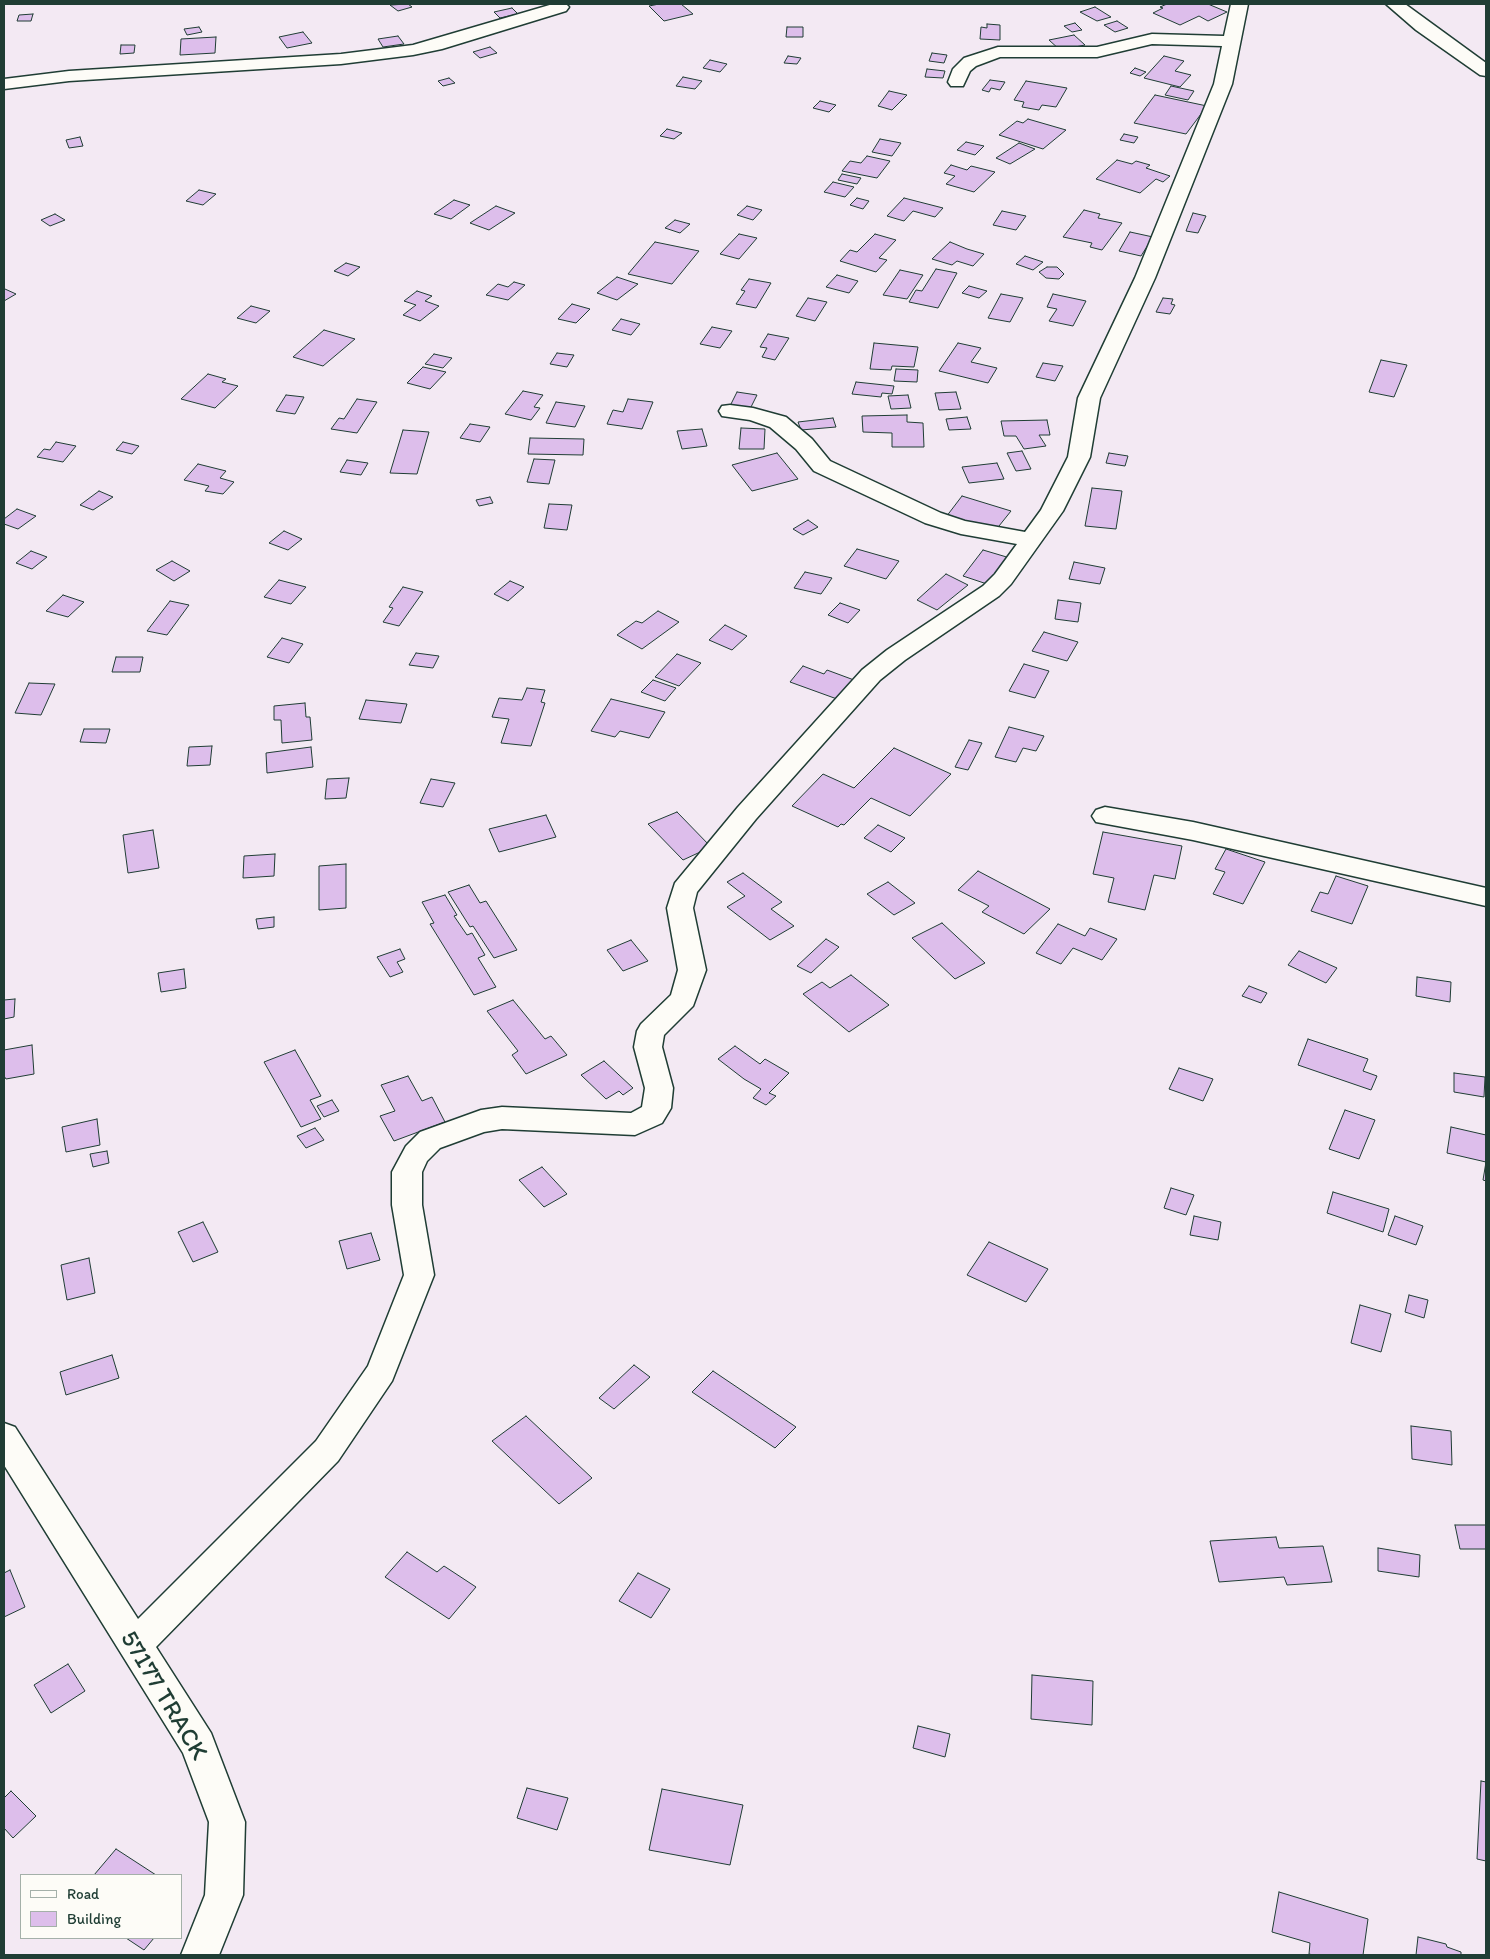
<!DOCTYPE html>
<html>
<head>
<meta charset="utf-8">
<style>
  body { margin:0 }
  #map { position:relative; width:1490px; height:1959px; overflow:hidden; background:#f3e9f3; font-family:Itim,sans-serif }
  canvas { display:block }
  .frame { position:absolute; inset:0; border:5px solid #1f3d34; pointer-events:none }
  .legend { position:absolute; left:20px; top:1874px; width:162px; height:65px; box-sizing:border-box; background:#fdfcf7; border:1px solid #a4b0a9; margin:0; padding:6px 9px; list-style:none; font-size:15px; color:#1f3d34 }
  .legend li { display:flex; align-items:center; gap:10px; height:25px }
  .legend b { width:25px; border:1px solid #a4b0a9 }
</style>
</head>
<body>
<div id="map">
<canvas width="1490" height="1959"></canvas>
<div class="frame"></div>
<ul class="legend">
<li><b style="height:6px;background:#fdfcf7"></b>Road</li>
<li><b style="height:14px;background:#ddbeeb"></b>Building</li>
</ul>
</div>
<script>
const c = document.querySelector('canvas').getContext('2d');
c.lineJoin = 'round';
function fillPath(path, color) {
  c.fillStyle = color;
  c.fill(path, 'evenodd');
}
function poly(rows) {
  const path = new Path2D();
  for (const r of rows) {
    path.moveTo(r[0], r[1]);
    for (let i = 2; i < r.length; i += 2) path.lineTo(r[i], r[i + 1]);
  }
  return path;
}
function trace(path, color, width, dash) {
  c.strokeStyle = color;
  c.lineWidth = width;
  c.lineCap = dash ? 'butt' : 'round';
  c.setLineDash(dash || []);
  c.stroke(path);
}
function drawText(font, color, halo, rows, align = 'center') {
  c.font = font + ' Itim,sans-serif';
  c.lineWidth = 4;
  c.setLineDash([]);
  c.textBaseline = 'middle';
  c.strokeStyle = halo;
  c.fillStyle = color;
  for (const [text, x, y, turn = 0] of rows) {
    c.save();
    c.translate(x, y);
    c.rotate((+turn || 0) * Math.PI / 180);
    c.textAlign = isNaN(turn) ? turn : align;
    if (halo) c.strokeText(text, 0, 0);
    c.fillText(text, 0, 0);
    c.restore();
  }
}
const building = poly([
  [408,4,412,7,398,11,390,5,408,4],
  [659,4,681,4,693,14,664,21,649,6,659,4],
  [1167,4,1208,4,1227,12,1208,21,1199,16,1180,25,1153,13,1163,8,1160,7,1167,4],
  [1095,7,1111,17,1097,21,1080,12,1095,7],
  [512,8,518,14,500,18,494,12,512,8],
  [33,14,31,21,17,21,19,15,33,14],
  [1117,21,1128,28,1115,32,1104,25,1117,21],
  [1075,23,1082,30,1072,32,1064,26,1075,23],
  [987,24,1000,25,1000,40,980,39,981,27,987,28,987,24],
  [199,27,202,32,187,35,184,29,199,27],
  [787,27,803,27,803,37,786,37,787,27],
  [303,32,312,43,287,48,279,37,303,32],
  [1074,35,1085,45,1060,50,1049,40,1074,35],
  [398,36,404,44,383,47,378,39,398,36],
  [216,37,215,53,180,55,181,39,216,37],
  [121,45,135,45,134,53,120,54,121,45],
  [490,47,497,53,480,58,473,52,490,47],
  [932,53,947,55,944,63,929,61,932,53],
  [788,56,801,58,797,64,784,63,788,56],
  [1164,56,1184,61,1175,71,1191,75,1180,87,1144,78,1164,56],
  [710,60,727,64,720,72,703,68,710,60],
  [1135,68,1146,72,1140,76,1130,73,1135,68],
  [927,69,945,71,943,78,925,77,927,69],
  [683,77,702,81,695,89,676,86,683,77],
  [449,78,455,83,443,86,438,81,449,78],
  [990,80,1005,82,1000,90,991,88,989,92,982,90,990,80],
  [1026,81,1067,88,1056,107,1042,105,1039,110,1022,107,1024,102,1014,100,1026,81],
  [1171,86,1194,91,1188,100,1165,95,1171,86],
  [889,91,907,95,892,110,878,106,889,91],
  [1155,95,1207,106,1186,134,1134,123,1155,95],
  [820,101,836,105,829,112,813,108,820,101],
  [1028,119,1066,130,1043,149,999,135,1017,121,1023,123,1028,119],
  [667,129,682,133,674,139,660,136,667,129],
  [1124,134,1138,137,1134,143,1120,140,1124,134],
  [80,137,83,146,69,148,66,140,80,137],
  [880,139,901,143,892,156,872,152,880,139],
  [966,142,984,146,975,155,957,150,966,142],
  [1019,143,1035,149,1010,164,996,158,1019,143],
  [867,156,890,161,877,178,842,171,850,161,861,163,867,156],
  [1117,160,1132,164,1136,161,1150,165,1146,168,1170,176,1163,182,1156,179,1140,193,1096,179,1117,160],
  [951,165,967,170,971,166,995,172,974,192,946,184,955,176,944,173,951,165],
  [842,174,861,178,857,184,838,180,842,174],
  [833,182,854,187,845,197,824,192,833,182],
  [199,190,216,194,203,205,186,201,199,190],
  [857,198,869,201,863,209,850,205,857,198],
  [904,198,943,208,935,217,913,211,904,221,887,216,904,198],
  [454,200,470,205,451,219,434,214,454,200],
  [496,206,515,213,489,230,470,223,496,206],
  [747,206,762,210,753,220,737,215,747,206],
  [1084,210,1100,214,1098,218,1122,223,1102,250,1090,247,1092,243,1063,237,1084,210],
  [1002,211,1026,216,1016,230,993,225,1002,211],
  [1193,213,1206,216,1198,233,1186,231,1193,213],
  [55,214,65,220,50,226,41,220,55,214],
  [675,220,690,224,680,233,665,228,675,220],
  [1130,232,1153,237,1141,256,1119,251,1130,232],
  [739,234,757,238,739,259,720,254,739,234],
  [875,234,896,240,879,258,887,260,876,272,840,261,850,250,857,252,875,234],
  [655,242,699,251,672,284,628,274,655,242],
  [950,242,967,249,984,254,973,266,957,261,952,265,932,259,950,242],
  [1025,256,1043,262,1033,270,1016,264,1025,256],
  [346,263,360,267,348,276,334,271,346,263],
  [1047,267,1057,267,1064,274,1059,279,1046,278,1039,272,1047,267],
  [936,269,957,273,938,308,909,302,916,290,922,291,936,269],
  [900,270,923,275,907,299,883,295,900,270],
  [837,275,858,281,849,293,826,287,837,275],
  [617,277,638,284,617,300,597,293,617,277],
  [749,279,771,283,756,308,736,304,745,291,741,290,749,279],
  [514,282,525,285,508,300,486,295,498,284,508,287,514,282],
  [969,286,987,291,979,298,962,293,969,286],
  [4,289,5,289,16,294,4,301,4,289],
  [417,291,432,296,425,301,439,306,420,321,403,315,416,305,404,301,417,291],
  [1001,294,1023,298,1010,322,988,318,1001,294],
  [1053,294,1086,301,1073,326,1049,321,1057,309,1047,307,1053,294],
  [808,298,827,302,815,321,796,316,808,298],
  [1163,298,1173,299,1171,304,1175,305,1170,314,1156,312,1163,298],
  [572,304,590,309,576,323,558,319,572,304],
  [251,306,270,311,256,323,237,318,251,306],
  [621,319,640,324,631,335,612,330,621,319],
  [712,327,732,331,720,348,700,344,712,327],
  [324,330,355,339,323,366,293,357,324,330],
  [768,334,789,338,775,360,762,357,767,348,760,347,768,334],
  [874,343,918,347,914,367,892,366,891,370,870,369,874,343],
  [958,343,981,348,971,362,997,368,988,383,939,371,958,343],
  [557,353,574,355,567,367,550,364,557,353],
  [434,354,452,358,443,368,425,364,434,354],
  [1381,360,1407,365,1394,397,1369,392,1381,360],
  [1043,363,1063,366,1055,381,1036,377,1043,363],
  [423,367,446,372,430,389,407,383,423,367],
  [896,369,918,370,917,382,894,381,896,369],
  [208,374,226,379,222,382,238,386,215,408,181,399,208,374],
  [856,382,894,386,892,394,882,393,881,397,852,394,856,382],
  [523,391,543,395,534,407,540,408,531,420,505,414,523,391],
  [737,392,757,395,750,409,730,406,737,392],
  [956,392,961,409,939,410,935,393,956,392],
  [286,395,304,397,295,414,276,411,286,395],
  [908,395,911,408,891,409,888,396,908,395],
  [357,399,377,402,357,433,331,429,339,418,344,419,357,399],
  [628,399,653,402,642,429,607,424,613,410,623,412,628,399],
  [556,402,585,406,575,427,546,423,556,402],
  [907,415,907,422,923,423,924,447,892,447,892,433,863,432,862,416,907,415],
  [967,417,971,429,949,430,946,419,967,417],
  [833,418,836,427,801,430,798,422,833,418],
  [1047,420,1050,435,1039,435,1046,446,1024,449,1016,436,1004,436,1001,421,1047,420],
  [470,424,490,427,480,442,460,438,470,424],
  [741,428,765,429,764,449,739,449,741,428],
  [702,429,707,446,682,449,677,431,702,429],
  [403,430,429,432,417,474,390,473,403,430],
  [530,438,584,439,583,455,528,454,530,438],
  [56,442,76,446,63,462,37,457,44,449,50,450,56,442],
  [123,442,139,446,132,454,116,450,123,442],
  [1022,451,1031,469,1016,471,1007,453,1022,451],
  [777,453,798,479,752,491,732,465,777,453],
  [1109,453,1128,456,1125,466,1106,463,1109,453],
  [534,459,555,460,549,484,527,482,534,459],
  [347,460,368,463,361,475,340,472,347,460],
  [997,463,1004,479,969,483,962,467,997,463],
  [198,464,226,471,220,478,234,482,223,494,205,491,209,486,184,480,198,464],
  [1092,488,1122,491,1116,529,1085,526,1092,488],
  [99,491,113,497,93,510,80,505,99,491],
  [962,496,1011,511,995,531,946,517,962,496],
  [490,497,493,503,479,506,476,500,490,497],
  [549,504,572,505,567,530,544,528,549,504],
  [17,509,36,516,18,529,4,524,4,519,17,509],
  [808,520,818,527,803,535,793,529,808,520],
  [284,531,302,539,288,550,269,543,284,531],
  [857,549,899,561,886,579,844,566,857,549],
  [983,550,1010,558,990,585,963,576,983,550],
  [31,551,47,557,32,569,16,563,31,551],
  [172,561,190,571,174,581,156,570,172,561],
  [1074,562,1105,568,1100,584,1069,579,1074,562],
  [805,572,832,578,821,594,794,588,805,572],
  [946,574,968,585,937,610,917,600,946,574],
  [279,580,306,587,291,604,264,597,279,580],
  [510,581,524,587,508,601,494,594,510,581],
  [403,587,423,592,399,626,383,622,393,608,389,607,403,587],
  [63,595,84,602,68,617,46,611,63,595],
  [1058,600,1081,603,1078,622,1055,619,1058,600],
  [170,601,189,605,167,635,147,631,170,601],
  [840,603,860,610,848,623,828,615,840,603],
  [658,611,679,622,642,649,617,635,636,621,642,623,658,611],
  [725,625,747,636,732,650,709,640,725,625],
  [1044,632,1078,642,1067,661,1032,651,1044,632],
  [282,638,303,644,289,663,267,657,282,638],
  [416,653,439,656,433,668,409,665,416,653],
  [677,654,701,663,679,686,655,677,677,654],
  [116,657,143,657,140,672,112,672,116,657],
  [1024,664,1049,671,1035,698,1009,691,1024,664],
  [803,666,824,674,827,670,854,680,837,699,790,682,803,666],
  [653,680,676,688,665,701,641,692,653,680],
  [29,683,55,684,41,715,15,713,29,683],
  [527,688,545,690,541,702,545,703,531,746,501,743,509,719,492,717,499,698,522,700,527,688],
  [611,699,665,712,649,738,620,731,615,737,591,731,611,699],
  [366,700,407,704,401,723,359,719,366,700],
  [305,703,306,717,310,717,312,740,282,743,281,720,274,720,274,706,305,703],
  [1009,727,1044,736,1036,751,1023,748,1016,762,995,757,1009,727],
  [84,729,110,729,106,743,80,742,84,729],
  [969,740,982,743,968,770,955,767,969,740],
  [212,746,210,765,187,766,189,747,212,746],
  [311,747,313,767,267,773,266,753,311,747],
  [894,748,951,774,910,816,871,798,844,825,841,824,838,827,792,806,823,774,854,788,894,748],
  [349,778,346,798,325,799,327,779,349,778],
  [431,779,455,783,443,807,420,803,431,779],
  [677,812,711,847,683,860,648,824,677,812],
  [546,815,556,837,499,852,489,829,546,815],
  [878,825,905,838,891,852,864,838,878,825],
  [153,830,159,868,128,873,123,835,153,830],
  [1103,832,1182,846,1175,879,1154,875,1145,910,1108,902,1114,878,1093,874,1103,832],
  [1226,849,1265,862,1243,904,1213,894,1225,872,1215,869,1226,849],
  [275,854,274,876,243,878,244,856,275,854],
  [346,864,346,908,319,910,319,866,346,864],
  [978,871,1050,909,1024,934,982,912,989,906,958,890,978,871],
  [743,873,782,902,771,909,794,926,770,940,727,907,745,896,727,882,743,873],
  [1336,876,1368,886,1352,924,1311,911,1320,892,1328,894,1336,876],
  [888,882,915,903,894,915,867,894,888,882],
  [469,885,480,903,486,901,517,950,494,958,473,926,470,927,448,892,469,885],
  [445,895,457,915,454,916,467,935,472,933,485,955,478,958,496,987,474,995,430,924,434,923,422,902,445,895],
  [274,917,274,927,258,929,256,919,274,917],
  [942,923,985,963,955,979,912,938,942,923],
  [1058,924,1085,936,1090,928,1117,939,1102,960,1073,948,1061,964,1036,953,1058,924],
  [826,939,839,947,811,973,797,966,826,939],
  [631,940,648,961,623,971,607,950,631,940],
  [400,949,405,959,397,962,403,972,390,977,377,957,400,949],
  [1299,951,1337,968,1326,983,1288,965,1299,951],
  [184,969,186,988,161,992,158,973,184,969],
  [851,975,889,1005,849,1032,803,994,822,982,830,988,851,975],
  [1417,977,1451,982,1450,1002,1416,996,1417,977],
  [1249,986,1267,993,1261,1003,1242,996,1249,986],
  [15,999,14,1017,4,1019,4,1000,15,999],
  [513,1000,545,1039,551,1036,567,1055,526,1074,512,1055,518,1051,487,1011,513,1000],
  [1308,1039,1368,1059,1363,1071,1377,1076,1371,1090,1298,1065,1308,1039],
  [32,1045,34,1074,6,1079,4,1076,4,1050,32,1045],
  [735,1046,760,1064,765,1059,789,1073,769,1093,776,1096,766,1105,753,1098,761,1089,744,1079,718,1059,735,1046],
  [295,1050,321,1096,310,1100,321,1119,301,1127,264,1062,295,1050],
  [604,1061,633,1088,623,1095,619,1091,606,1099,581,1075,604,1061],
  [1179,1068,1213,1079,1203,1101,1169,1089,1179,1068],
  [1454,1073,1485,1077,1484,1097,1454,1092,1454,1073],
  [408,1076,422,1101,432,1097,445,1122,394,1141,380,1116,395,1111,381,1085,408,1076],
  [332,1100,339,1111,324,1117,317,1106,332,1100],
  [1345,1110,1375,1120,1359,1159,1329,1149,1345,1110],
  [97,1119,100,1145,66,1152,62,1127,97,1119],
  [1451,1127,1486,1135,1486,1181,1483,1180,1486,1162,1447,1153,1451,1127],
  [315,1128,324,1140,306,1148,297,1136,315,1128],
  [107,1151,109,1163,93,1167,90,1154,107,1151],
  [542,1167,567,1194,544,1207,519,1180,542,1167],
  [1171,1188,1194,1195,1186,1215,1164,1208,1171,1188],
  [1333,1192,1389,1209,1383,1232,1327,1213,1333,1192],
  [1194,1216,1221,1222,1218,1240,1190,1235,1194,1216],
  [1395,1216,1423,1226,1416,1245,1388,1235,1395,1216],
  [203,1222,218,1252,193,1262,178,1232,203,1222],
  [371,1233,380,1260,347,1269,339,1241,371,1233],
  [989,1242,1048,1269,1026,1302,967,1275,989,1242],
  [89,1258,95,1293,67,1300,61,1265,89,1258],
  [1409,1295,1428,1300,1424,1318,1405,1312,1409,1295],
  [1360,1305,1391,1314,1381,1352,1351,1343,1360,1305],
  [112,1355,119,1378,66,1395,60,1372,112,1355],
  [634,1365,650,1377,614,1409,599,1398,634,1365],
  [713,1371,796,1427,775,1448,692,1392,713,1371],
  [526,1416,592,1478,559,1504,492,1441,526,1416],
  [1411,1426,1451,1431,1452,1465,1412,1459,1411,1426],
  [1455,1525,1486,1525,1486,1549,1460,1549,1455,1525],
  [1276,1537,1279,1548,1323,1546,1332,1582,1287,1585,1284,1577,1219,1582,1210,1541,1276,1537],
  [1378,1548,1420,1555,1419,1577,1378,1571,1378,1548],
  [407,1552,437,1572,444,1566,476,1587,449,1619,385,1577,407,1552],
  [10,1570,25,1607,4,1617,4,1573,10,1570],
  [638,1573,670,1589,651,1618,619,1601,638,1573],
  [68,1664,85,1691,51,1713,34,1685,68,1664],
  [1032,1675,1093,1681,1092,1725,1031,1719,1032,1675],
  [918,1726,950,1734,945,1757,913,1748,918,1726],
  [1481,1781,1486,1782,1486,1861,1477,1859,1481,1781],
  [527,1788,568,1798,557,1830,517,1818,527,1788],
  [662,1789,743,1805,730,1865,649,1850,662,1789],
  [11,1791,36,1816,13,1838,4,1828,4,1798,11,1791],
  [116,1849,156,1875,94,1875,116,1849],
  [1279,1892,1368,1919,1363,1955,1313,1955,1309,1954,1310,1943,1272,1932,1279,1892],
  [1418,1937,1446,1944,1447,1947,1461,1952,1461,1955,1416,1955,1418,1937],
  [126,1938,154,1938,144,1950,126,1938]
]);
fillPath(building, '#ddbeeb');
trace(building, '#1f3d34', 1);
const minor = poly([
  [553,4,566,4,569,7,566,11,442,49,413,55,341,64,69,81,4,89,4,79,69,71,341,54,413,45,553,4],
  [1231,4,1248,4,1232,84,1155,278,1100,398,1090,457,1063,511,1011,584,999,596,905,660,880,680,756,819,697,892,693,908,706,970,693,1006,664,1035,662,1047,673,1088,671,1108,662,1123,635,1135,502,1129,484,1132,440,1148,427,1161,422,1172,422,1205,434,1275,392,1381,338,1461,156,1647,211,1733,245,1822,243,1895,219,1955,181,1955,205,1895,209,1822,183,1753,4,1465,4,1423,15,1427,138,1619,316,1441,368,1366,404,1275,392,1205,392,1172,406,1146,420,1132,481,1110,502,1107,631,1113,642,1107,645,1088,634,1047,637,1031,641,1024,671,995,678,970,667,908,675,883,738,807,862,670,887,650,983,586,995,574,1017,544,961,534,925,523,814,471,796,449,770,427,750,420,722,416,719,411,722,406,730,405,753,408,786,417,812,439,830,461,941,513,965,521,1025,532,1041,510,1068,457,1078,398,1135,278,1214,84,1222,46,1152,44,1097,57,1000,57,976,66,970,71,963,86,951,86,948,82,953,69,964,58,998,47,1097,47,1152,34,1224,36,1231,4],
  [1105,807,1193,822,1486,888,1486,906,1193,840,1096,822,1092,816,1096,810,1105,807]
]);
const tertiary = poly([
  [1386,4,1405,4,1486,63,1486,76,1480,75,1416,30,1386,4]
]);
trace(minor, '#1f3d34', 3);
trace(tertiary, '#1f3d34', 3);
fillPath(minor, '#fdfcf7');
fillPath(tertiary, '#fdfcf7');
drawText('25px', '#1f3d34', '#fdfcf7', [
  ["57177 TRACK",163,1696,59]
]);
</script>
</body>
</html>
